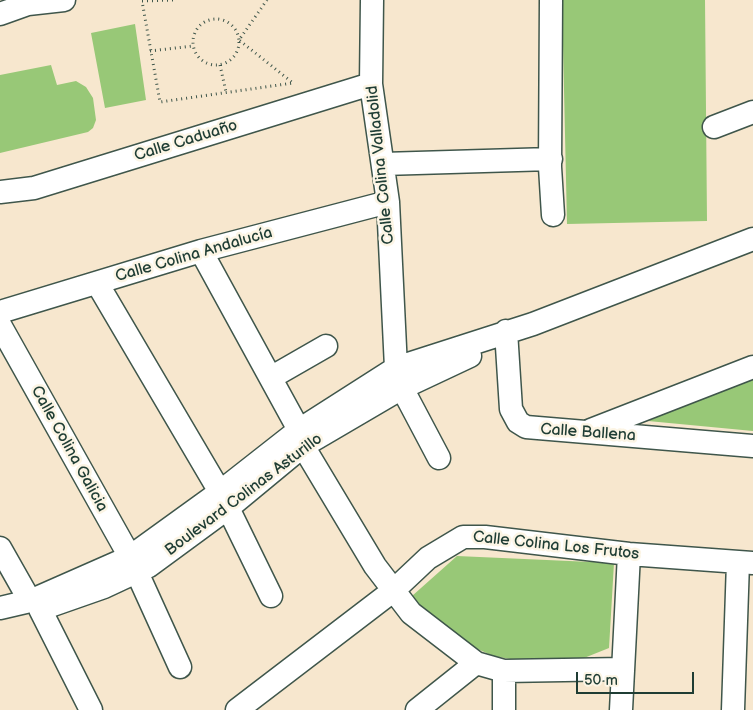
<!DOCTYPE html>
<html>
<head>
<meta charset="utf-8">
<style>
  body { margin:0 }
  #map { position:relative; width:753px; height:710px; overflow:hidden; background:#f7e7ce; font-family:"Balsamiq Sans",sans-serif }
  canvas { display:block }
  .scale { position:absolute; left:576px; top:672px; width:118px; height:22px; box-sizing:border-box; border:2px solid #1f3d34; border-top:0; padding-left:6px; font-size:15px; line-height:18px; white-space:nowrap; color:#1f3d34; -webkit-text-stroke:4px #fcf5e5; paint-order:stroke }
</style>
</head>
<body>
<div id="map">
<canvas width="753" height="710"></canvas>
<div class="scale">50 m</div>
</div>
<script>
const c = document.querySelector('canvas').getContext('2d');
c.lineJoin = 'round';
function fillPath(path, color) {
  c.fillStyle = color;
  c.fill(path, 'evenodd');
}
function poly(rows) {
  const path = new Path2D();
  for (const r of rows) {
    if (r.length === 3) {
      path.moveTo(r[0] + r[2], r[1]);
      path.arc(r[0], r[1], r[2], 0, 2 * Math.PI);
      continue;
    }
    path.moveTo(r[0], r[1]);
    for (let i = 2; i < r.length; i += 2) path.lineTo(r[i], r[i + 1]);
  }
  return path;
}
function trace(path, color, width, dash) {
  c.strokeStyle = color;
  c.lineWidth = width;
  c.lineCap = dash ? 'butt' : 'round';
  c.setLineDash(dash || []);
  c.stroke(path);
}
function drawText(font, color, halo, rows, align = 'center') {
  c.font = font + ' "Balsamiq Sans",sans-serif';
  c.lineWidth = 5;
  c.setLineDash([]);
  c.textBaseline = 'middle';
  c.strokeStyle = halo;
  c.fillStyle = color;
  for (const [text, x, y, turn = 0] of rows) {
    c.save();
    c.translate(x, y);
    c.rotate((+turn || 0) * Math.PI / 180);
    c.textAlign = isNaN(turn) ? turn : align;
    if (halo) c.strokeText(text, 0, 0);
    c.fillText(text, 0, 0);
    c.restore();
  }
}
fillPath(poly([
  [562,0,705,0,707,221,567,224],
  [135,24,146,100,105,108,91,33],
  [51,65,57,85,76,81,86,87,93,98,96,120,93,128,88,132,0,153,0,75],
  [753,376,753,431,648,421],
  [457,556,614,563,609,648,574,662,516,660,493,656,469,645,433,623,412,596]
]), '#98c877');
const minor = poly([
  [372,0,371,84,388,202,396,368,402,388,439,458],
  [551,0,550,167,553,215],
  [0,14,28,4,64,0],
  [714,127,753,112],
  [383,164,551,159],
  [0,192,34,188,371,84],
  [201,251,299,430],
  [97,283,220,492],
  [0,312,201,251,388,202],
  [0,325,130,557,180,667],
  [506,331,511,409,518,422,526,427,753,446],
  [272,377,326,346],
  [591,430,753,367],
  [303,446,375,566,411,613,476,663,504,671,623,669],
  [228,508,271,596],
  [0,548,30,601],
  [0,608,30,601,130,557,220,492,299,430,396,368,533,324,753,239],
  [44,608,104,587,149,566,228,508,303,446,402,388,470,356],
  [40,609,91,710],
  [237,710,394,590,428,558,463,537,485,537,629,554,753,563],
  [417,710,476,663],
  [504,710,504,671],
  [621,710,629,554],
  [733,710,738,562]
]);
trace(minor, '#3f564b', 25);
trace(poly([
  [173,0,142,1,160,102,293,83,239,40,267,0],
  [216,42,23],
  [150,51,193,46],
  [220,65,226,92]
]), '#3f564b', 3, [1, 4]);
trace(minor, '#fff', 22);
drawText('16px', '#1f3d34', '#fcf5e5', [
  ["Calle Caduaño",186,141,-17],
  ["Calle Colina Valladolid",381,165,-96],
  ["Calle Colina Andalucía",194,255,-16],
  ["Calle Ballena",588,433,4],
  ["Calle Colina Galicia",69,449,61],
  ["Boulevard Colinas Asturillo",244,495,-37],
  ["Calle Colina Los Frutos",556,546,6]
]);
</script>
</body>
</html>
